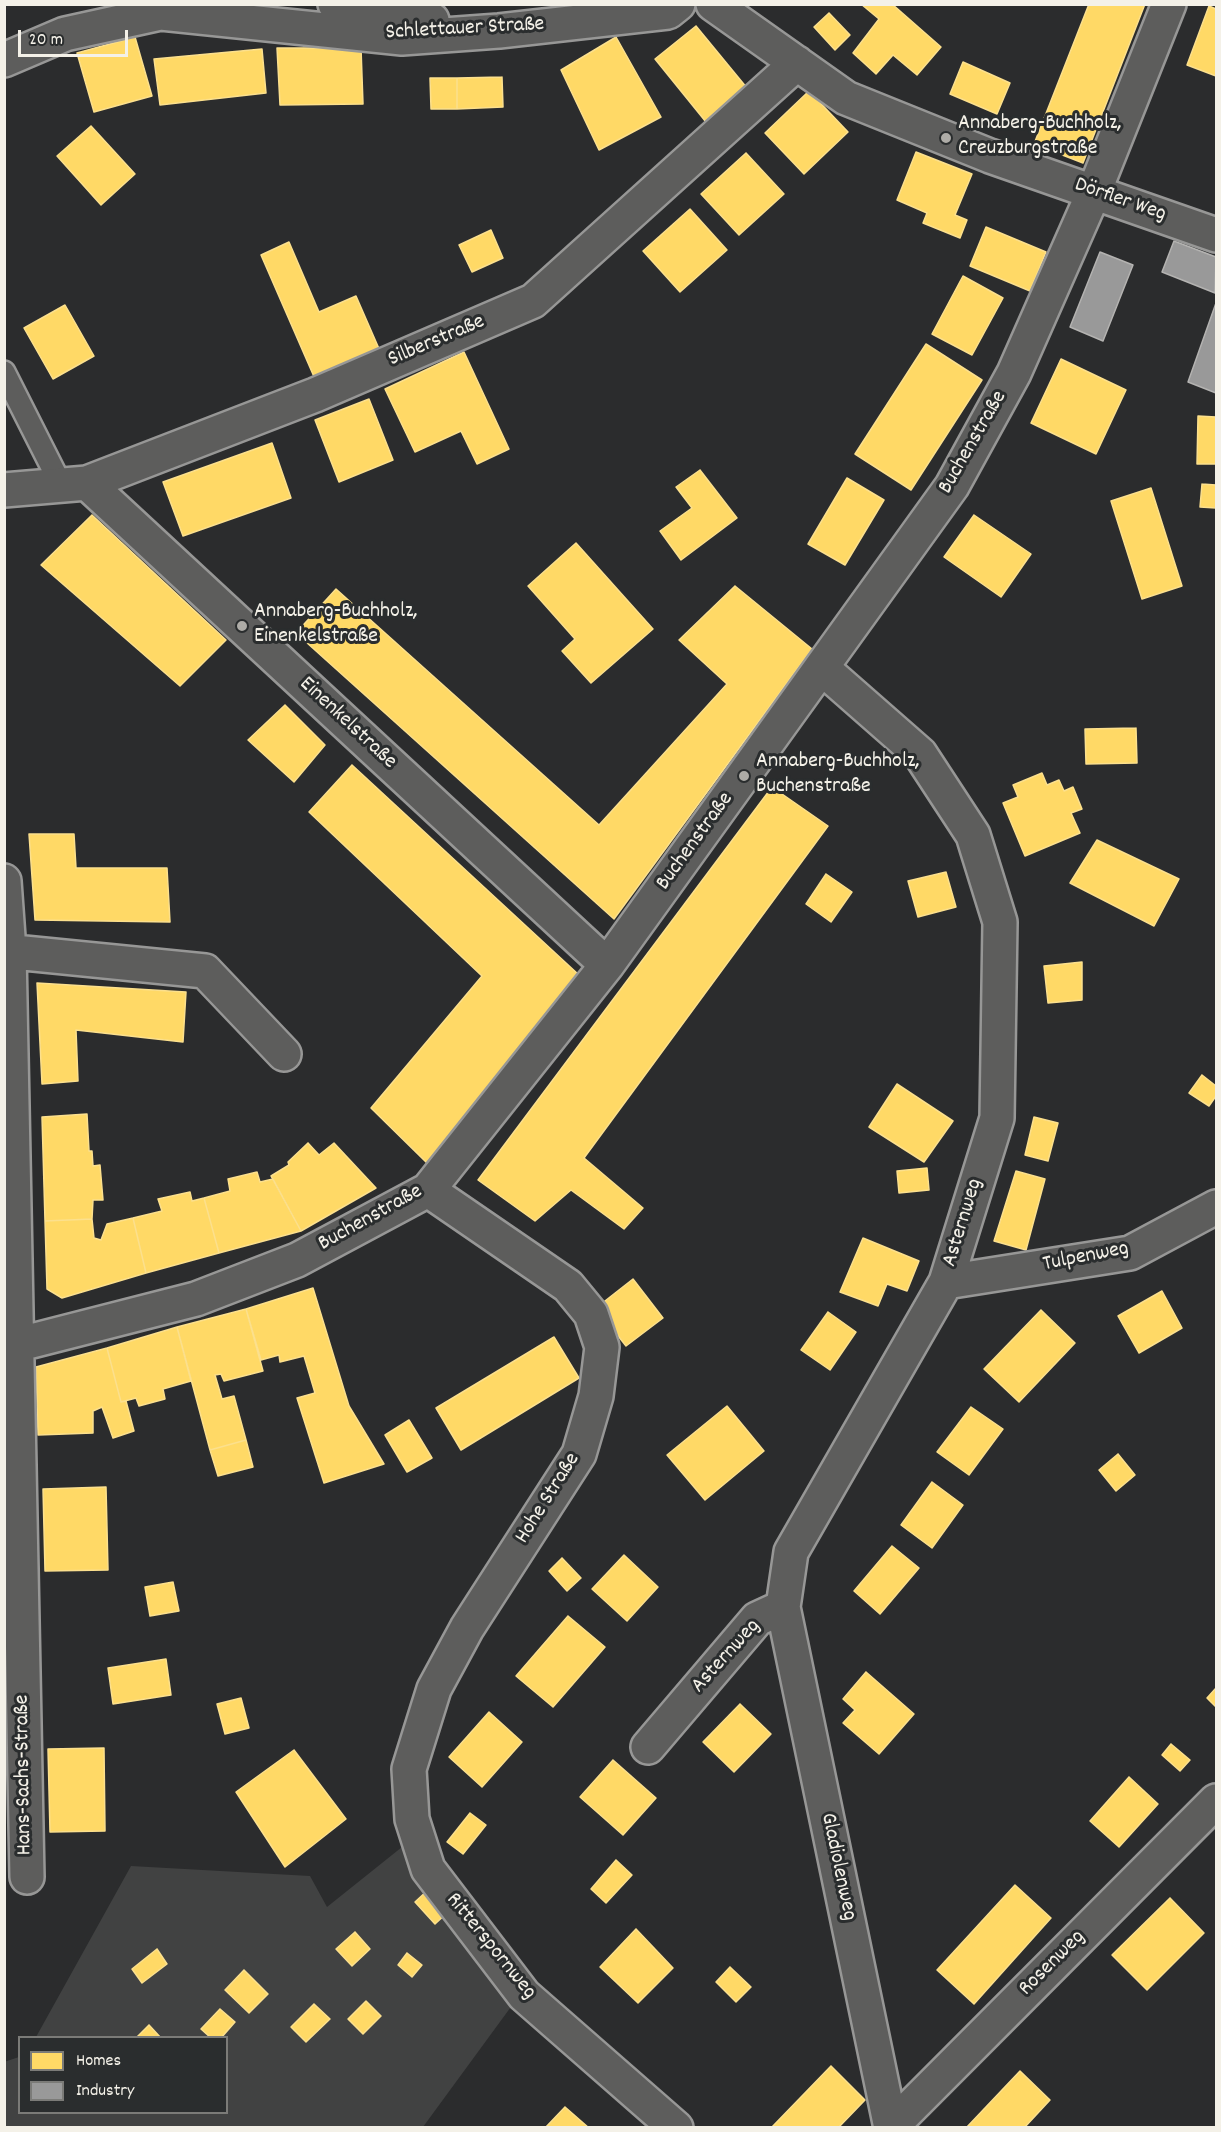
<!DOCTYPE html>
<html>
<head>
<meta charset="utf-8">
<style>
  body { margin:0 }
  #map { position:relative; width:1221px; height:2132px; overflow:hidden; background:#2b2c2d; font-family:Dekko,sans-serif }
  canvas { display:block }
  .frame { position:absolute; inset:0; border:6px solid #f4f1e8; pointer-events:none }
  .legend { position:absolute; left:18px; top:2036px; width:210px; height:78px; box-sizing:border-box; background:#2a2d2e; border:2px solid #7b7b78; margin:0; padding:8px 10px; list-style:none; font-size:18px; color:#f4f1e8 }
  .legend li { display:flex; align-items:center; gap:12px; height:30px }
  .legend b { width:30px; border:2px solid #7b7b78 }
  .scale { position:absolute; left:18px; top:30px; width:110px; height:27px; box-sizing:border-box; border:3px solid #f4f1e8; border-top:0; padding-left:8px; font-size:18px; line-height:21px; white-space:nowrap; color:#f4f1e8; -webkit-text-stroke:4px #2a2d2e; paint-order:stroke }
</style>
</head>
<body>
<div id="map">
<canvas width="1221" height="2132"></canvas>
<div class="frame"></div>
<ul class="legend">
<li><b style="height:16px;background:#ffd966"></b>Homes</li>
<li><b style="height:16px;background:#999"></b>Industry</li>
</ul>
<div class="scale">20 m</div>
</div>
<script>
const c = document.querySelector('canvas').getContext('2d');
c.lineJoin = 'round';
function fillPath(path, color) {
  c.fillStyle = color;
  c.fill(path, 'evenodd');
}
function poly(rows) {
  const path = new Path2D();
  for (const r of rows) {
    path.moveTo(r[0], r[1]);
    for (let i = 2; i < r.length; i += 2) path.lineTo(r[i], r[i + 1]);
  }
  return path;
}
function trace(path, color, width, dash) {
  c.strokeStyle = color;
  c.lineWidth = width;
  c.lineCap = dash ? 'butt' : 'round';
  c.setLineDash(dash || []);
  c.stroke(path);
}
function drawText(font, color, halo, rows, align = 'center') {
  c.font = font + ' Dekko,sans-serif';
  c.lineWidth = 6;
  c.setLineDash([]);
  c.textBaseline = 'middle';
  c.strokeStyle = halo;
  c.fillStyle = color;
  for (const [text, x, y, turn = 0] of rows) {
    c.save();
    c.translate(x, y);
    c.rotate((+turn || 0) * Math.PI / 180);
    c.textAlign = isNaN(turn) ? turn : align;
    if (halo) c.strokeText(text, 0, 0);
    c.fillText(text, 0, 0);
    c.restore();
  }
}
fillPath(poly([
  [407,1843,516,2000,423,2127,5,2127,4,2062,19,2057,20,2112,226,2112,226,2038,36,2037,131,1866,310,1876,327,1907]
]), '#414242');
const homes = poly([
  [861,4,892,4,941,47,917,75,893,55,876,74,853,53,879,19,861,4],
  [1089,4,1145,4,1083,163,1034,144,1089,4],
  [1209,6,1216,9,1216,76,1187,65,1209,6],
  [829,13,850,35,835,50,814,27,829,13],
  [696,26,747,88,706,122,655,59,696,26],
  [135,37,152,96,94,112,77,53,135,37],
  [616,37,661,117,599,150,561,70,616,37],
  [277,48,361,48,363,104,280,105,277,48],
  [262,49,266,93,160,105,154,59,262,49],
  [963,62,1010,83,997,114,950,94,963,62],
  [502,77,503,107,457,109,457,78,502,77],
  [430,78,457,78,457,109,431,109,430,78],
  [809,91,848,132,804,174,765,133,809,91],
  [91,126,135,174,101,205,57,156,91,126],
  [916,152,972,174,955,215,967,220,960,238,923,223,927,213,897,200,916,152],
  [746,153,784,194,739,235,701,194,746,153],
  [690,209,727,250,680,292,643,251,690,209],
  [986,227,1046,252,1030,291,970,266,986,227],
  [491,230,503,258,472,272,459,245,491,230],
  [289,242,319,312,356,296,380,351,315,379,261,255,289,242],
  [963,276,1003,298,972,355,932,334,963,276],
  [65,305,94,356,53,379,24,328,65,305],
  [926,344,982,380,911,490,855,454,926,344],
  [464,352,509,449,477,464,461,431,415,452,385,389,464,352],
  [1061,359,1126,390,1096,454,1031,423,1061,359],
  [369,399,393,460,339,482,315,420,369,399],
  [1198,416,1216,417,1216,464,1197,464,1198,416],
  [272,443,291,498,183,536,163,482,272,443],
  [700,470,737,518,681,560,660,531,692,508,676,487,700,470],
  [847,478,884,500,845,565,808,544,847,478],
  [1202,484,1216,485,1216,508,1200,507,1202,484],
  [1151,488,1182,586,1142,599,1111,501,1151,488],
  [92,515,226,640,180,686,41,565,92,515],
  [974,515,1031,554,1001,597,944,557,974,515],
  [576,543,653,629,591,683,562,651,575,639,528,586,576,543],
  [735,586,812,649,614,919,296,633,336,589,599,825,727,684,679,640,735,586],
  [285,705,325,745,294,782,248,740,285,705],
  [1136,728,1137,763,1086,764,1085,729,1136,728],
  [352,765,579,975,428,1164,371,1108,482,976,309,812,352,765],
  [1042,773,1047,785,1059,780,1064,791,1073,787,1082,809,1071,813,1080,833,1025,856,1003,803,1018,797,1013,785,1042,773],
  [772,787,828,826,584,1158,643,1208,624,1229,571,1190,535,1221,478,1180,772,787],
  [29,834,74,834,76,868,167,868,170,922,35,920,29,834],
  [1097,840,1179,879,1154,926,1070,883,1097,840],
  [946,872,956,907,918,917,908,881,946,872],
  [826,874,852,892,831,922,806,904,826,874],
  [1082,962,1082,1000,1048,1003,1044,966,1082,962],
  [37,983,186,992,183,1042,76,1030,78,1081,42,1084,37,983],
  [1202,1075,1216,1086,1216,1096,1209,1106,1189,1093,1202,1075],
  [897,1084,953,1121,924,1162,869,1127,897,1084],
  [87,1114,89,1151,92,1151,93,1166,100,1165,103,1200,93,1200,92,1219,45,1221,42,1117,87,1114],
  [1034,1117,1058,1123,1048,1161,1025,1155,1034,1117],
  [308,1143,319,1155,334,1143,376,1188,301,1231,271,1176,289,1165,288,1162,308,1143],
  [927,1168,929,1190,899,1193,897,1171,927,1168],
  [1016,1171,1045,1179,1026,1250,994,1241,1016,1171],
  [257,1172,260,1182,273,1179,301,1231,219,1253,204,1198,230,1191,228,1179,257,1172],
  [190,1192,192,1201,204,1198,219,1253,146,1273,133,1218,162,1211,158,1199,190,1192],
  [133,1218,146,1273,62,1298,47,1289,45,1221,92,1219,94,1238,101,1240,107,1224,133,1218],
  [863,1238,919,1261,907,1291,887,1284,878,1306,840,1292,863,1238],
  [633,1279,663,1318,626,1346,596,1308,633,1279],
  [313,1288,349,1406,384,1464,324,1483,297,1398,315,1393,304,1356,280,1362,279,1355,261,1360,246,1309,313,1288],
  [1162,1291,1182,1328,1139,1353,1118,1316,1162,1291],
  [246,1309,263,1371,224,1381,221,1374,215,1375,222,1399,234,1396,246,1440,210,1450,177,1327,246,1309],
  [1041,1310,1075,1343,1019,1402,984,1369,1041,1310],
  [828,1312,856,1332,830,1370,801,1350,828,1312],
  [177,1327,191,1381,163,1389,165,1399,139,1406,136,1398,121,1402,107,1348,177,1327],
  [554,1337,579,1378,461,1450,436,1408,554,1337],
  [107,1348,121,1402,126,1401,134,1431,113,1438,102,1407,93,1411,93,1433,38,1435,36,1367,107,1348],
  [727,1406,764,1451,705,1500,667,1455,727,1406],
  [971,1407,1003,1429,969,1475,937,1452,971,1407],
  [409,1420,432,1458,407,1472,385,1435,409,1420],
  [246,1440,253,1467,218,1476,210,1450,246,1440],
  [1118,1454,1135,1475,1116,1491,1099,1470,1118,1454],
  [932,1482,963,1505,932,1548,901,1525,932,1482],
  [106,1487,108,1570,45,1571,43,1489,106,1487],
  [892,1546,919,1568,880,1614,854,1591,892,1546],
  [624,1555,658,1587,627,1621,592,1589,624,1555],
  [562,1558,581,1578,567,1591,549,1571,562,1558],
  [173,1582,179,1611,150,1616,145,1587,173,1582],
  [568,1616,605,1647,553,1707,516,1676,568,1616],
  [166,1659,171,1695,113,1704,108,1668,166,1659],
  [866,1672,914,1714,879,1754,843,1723,855,1710,843,1699,866,1672],
  [1216,1688,1216,1707,1207,1698,1216,1688],
  [241,1698,249,1728,225,1734,217,1704,241,1698],
  [740,1704,771,1734,734,1772,703,1742,740,1704],
  [489,1712,522,1742,482,1787,449,1757,489,1712],
  [1171,1744,1190,1760,1180,1771,1162,1755,1171,1744],
  [104,1748,105,1831,50,1832,48,1749,104,1748],
  [294,1750,346,1819,285,1867,236,1792,294,1750],
  [613,1760,656,1798,623,1835,580,1797,613,1760],
  [1129,1777,1158,1804,1119,1847,1090,1821,1129,1777],
  [470,1813,486,1825,463,1854,447,1842,470,1813],
  [616,1860,632,1875,606,1903,591,1889,616,1860],
  [1015,1885,1051,1918,974,2004,937,1970,1015,1885],
  [429,1889,449,1911,435,1924,415,1902,429,1889],
  [1170,1898,1204,1933,1147,1990,1112,1955,1170,1898],
  [636,1929,673,1968,638,2003,600,1967,636,1929],
  [355,1932,370,1949,352,1966,336,1949,355,1932],
  [157,1949,167,1964,142,1983,132,1969,157,1949],
  [407,1953,422,1965,412,1977,398,1965,407,1953],
  [730,1967,751,1987,736,2002,716,1982,730,1967],
  [244,1970,268,1994,249,2013,225,1990,244,1970],
  [366,2001,381,2016,363,2034,348,2019,366,2001],
  [314,2004,330,2019,306,2042,291,2027,314,2004],
  [220,2009,235,2022,221,2038,211,2038,201,2029,220,2009],
  [149,2025,161,2038,136,2038,149,2025],
  [831,2066,865,2100,838,2128,771,2128,831,2066],
  [1020,2071,1050,2100,1024,2128,966,2128,1020,2071],
  [565,2107,589,2128,545,2128,565,2107]
]);
fillPath(homes, '#ffd966');
trace(homes, '#fce08d', 1.5);
const industry = poly([
  [1174,241,1216,257,1215,293,1162,272,1174,241],
  [1100,252,1133,265,1103,341,1070,327,1100,252],
  [1216,303,1216,393,1188,382,1216,303]
]);
fillPath(industry, '#999');
trace(industry, '#b4b3b1', 1.5);
const lane = poly([
  [4,372,61,485]
]);
const street = poly([
  [335,4,432,20],
  [713,4,846,98,990,156,1216,235],
  [4,60,65,34,161,13,402,38,499,31,668,12,678,4],
  [87,483,607,965],
  [4,490,87,483,315,395,533,301,797,63],
  [822,668,920,754,973,835,1000,922,997,1118,946,1282,791,1552,783,1607,891,2128],
  [4,881,9,951,27,1877],
  [4,951,205,971,284,1054],
  [428,1190,568,1286,591,1314,602,1347,596,1396,579,1454,467,1628,434,1689,409,1769,412,1819,428,1869,524,1995,676,2128],
  [946,1282,1130,1253,1216,1207],
  [4,1348,196,1299,297,1260,428,1190,607,965,952,486,1014,373,1094,192,1169,4],
  [648,1747,757,1619,783,1607],
  [890,2128,1216,1801]
]);
trace(lane, '#979796', 26);
trace(street, '#979796', 38);
trace(lane, '#5d5d5c', 21);
trace(street, '#5d5d5c', 33);
for (const [x, y, r, color] of [
  [946,138,6,"#aeaca7"],
  [242,626,6,"#aeaca7"],
  [744,776,6,"#aeaca7"]
]) {
  const dot = new Path2D();
  dot.arc(x, y, r, 0, 2 * Math.PI);
  c.fillStyle = color;
  c.fill(dot);
  trace(dot, '#2a2d2e', 2);
}
drawText('22px', '#f4f1e8', '#2a2d2e', [
  ["Schlettauer Straße",465,30,-3],
  ["Dörfler Weg",1120,201,19],
  ["Silberstraße",437,342,-23],
  ["Buchenstraße",974,443,-60],
  ["Einenkelstraße",347,724,43],
  ["Buchenstraße",696,842,-54],
  ["Buchenstraße",371,1219,-29],
  ["Asternweg",964,1223,-73],
  ["Tulpenweg",1086,1258,-11],
  ["Hohe Straße",549,1499,-58],
  ["Asternweg",727,1657,-48],
  ["Hans-Sachs-Straße",25,1775,-91],
  ["Gladiolenweg",837,1867,78],
  ["Ritterspornweg",490,1947,51],
  ["Rosenweg",1053,1964,-45]
]);
drawText('22px', '#f4f1e8', '#2a2d2e', [
  ["Annaberg-Buchholz,",958,125],
  ["Creuzburgstraße",958,150],
  ["Annaberg-Buchholz,",254,613],
  ["Einenkelstraße",254,638],
  ["Annaberg-Buchholz,",756,763],
  ["Buchenstraße",756,788]
], 'left');
</script>
</body>
</html>
